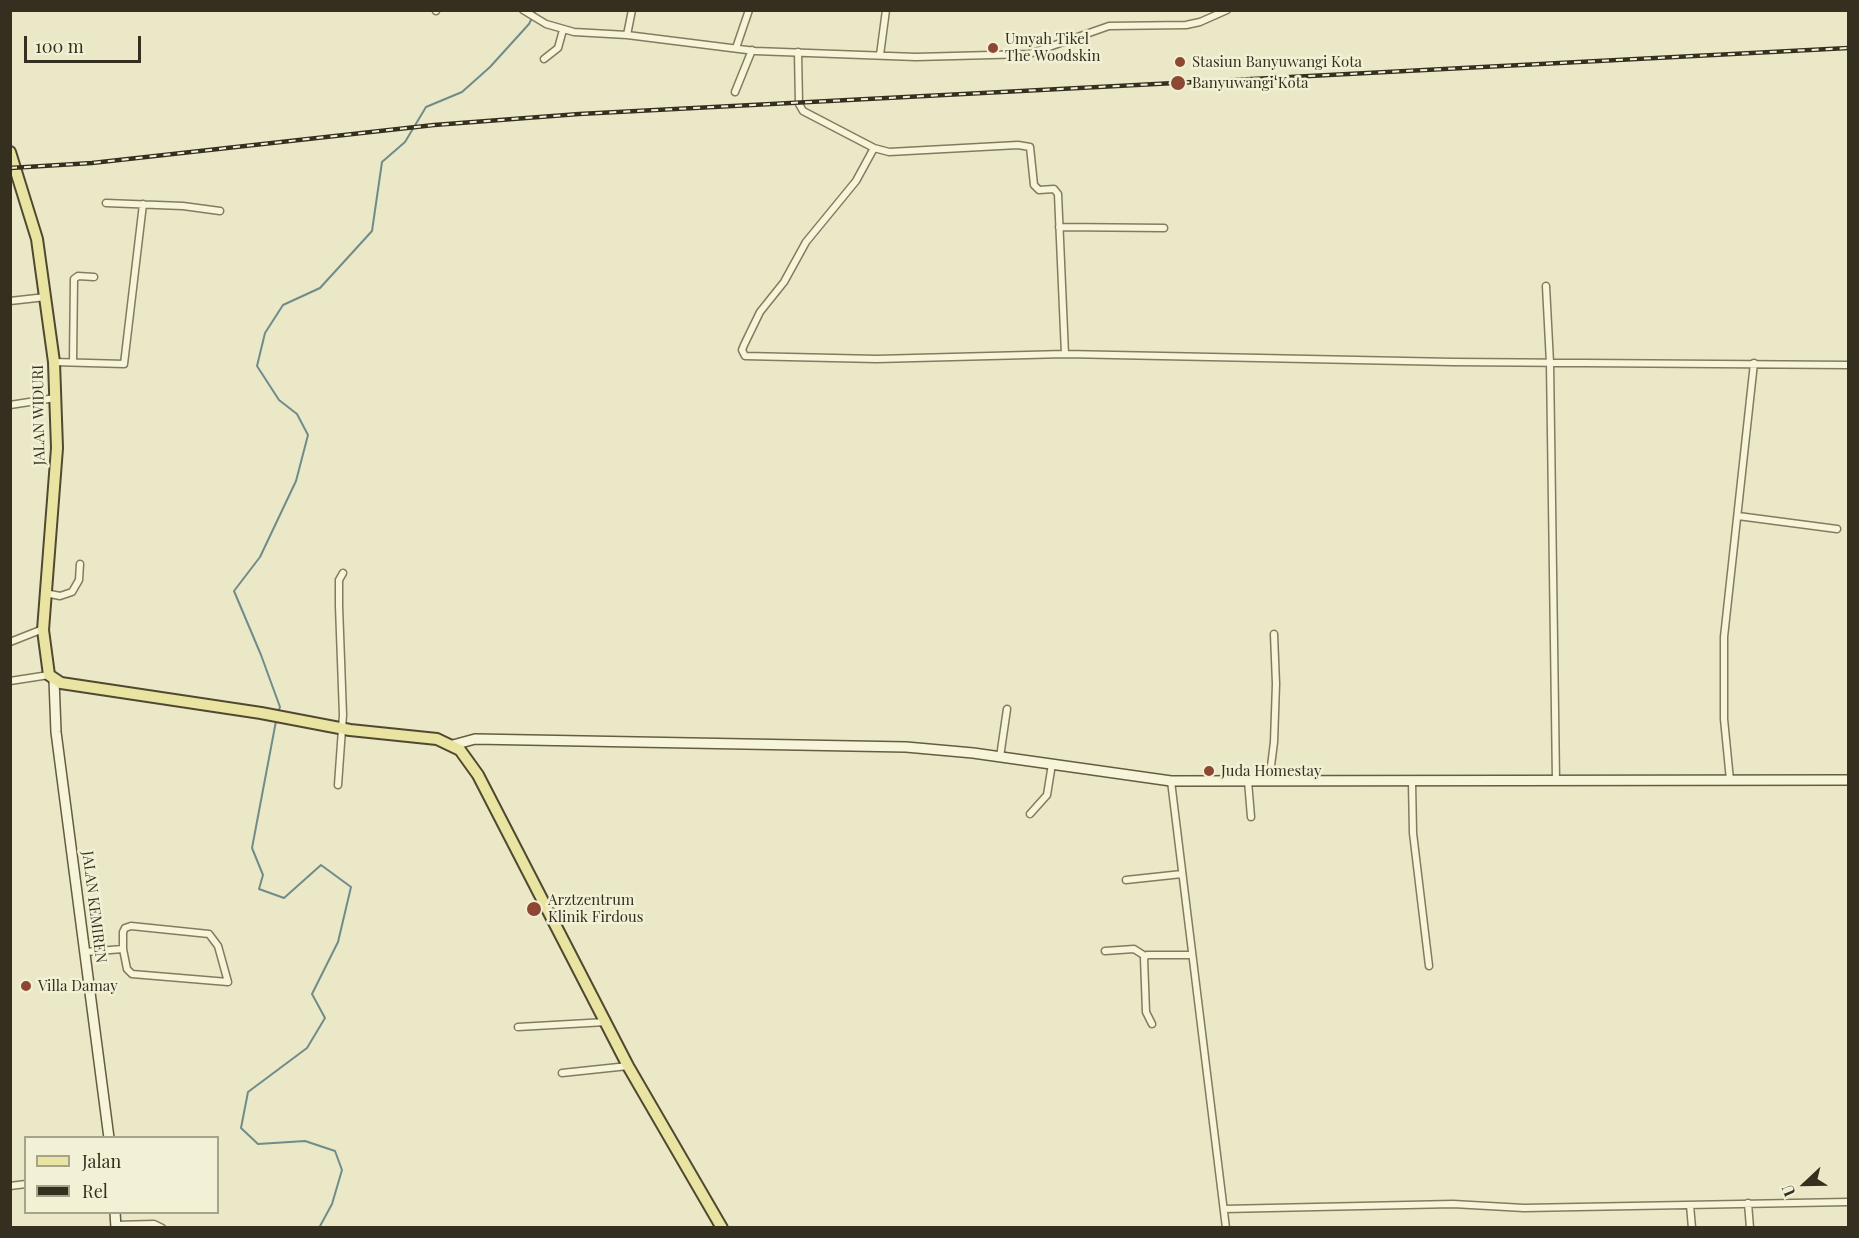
<!DOCTYPE html>
<html>
<head>
<meta charset="utf-8">
<style>
  body { margin:0 }
  #map { position:relative; width:1859px; height:1238px; overflow:hidden; background:#eae8c6; font-family:"Playfair Display",serif }
  canvas { display:block }
  .frame { position:absolute; inset:0; border:12px solid #352f20; pointer-events:none }
  .legend { position:absolute; left:24px; top:1136px; width:195px; height:78px; box-sizing:border-box; background:#f2f1d5; border:2px solid #a6a38d; margin:0; padding:8px 10px; list-style:none; font-size:18px; color:#352f20 }
  .legend li { display:flex; align-items:center; gap:12px; height:30px }
  .legend b { width:30px; border:2px solid #a6a38d }
  .north { position:absolute; left:1775px; top:1154px; width:60px; height:60px; -webkit-text-stroke:4px #f2f1d5; paint-order:stroke; rotate:248deg; font-size:16px; font-weight:700; line-height:24px; text-align:center; color:#352f20 }
  .north::after { content:''; display:block; margin:auto; width:21px; height:27px; background:#352f20; clip-path:polygon(50% 0,100% 100%,50% 72%,0 100%) }
  .scale { position:absolute; left:24px; top:36px; width:117px; height:27px; box-sizing:border-box; border:3px solid #352f20; border-top:0; padding-left:8px; font-size:18px; line-height:21px; white-space:nowrap; color:#352f20; -webkit-text-stroke:4px #f2f1d5; paint-order:stroke }
</style>
</head>
<body>
<div id="map">
<canvas width="1859" height="1238"></canvas>
<div class="frame"></div>
<ul class="legend">
<li><b style="height:8px;background:#e9e4a2"></b>Jalan</li>
<li><b style="height:8px;background:#352f20"></b>Rel</li>
</ul>
<div class="north">U</div>
<div class="scale">100 m</div>
</div>
<script>
const c = document.querySelector('canvas').getContext('2d');
c.lineJoin = 'round';
function poly(rows) {
  const path = new Path2D();
  for (const r of rows) {
    path.moveTo(r[0], r[1]);
    for (let i = 2; i < r.length; i += 2) path.lineTo(r[i], r[i + 1]);
  }
  return path;
}
function trace(path, color, width, dash) {
  c.strokeStyle = color;
  c.lineWidth = width;
  c.lineCap = dash ? 'butt' : 'round';
  c.setLineDash(dash || []);
  c.stroke(path);
}
function drawText(font, color, halo, rows, align = 'center') {
  c.font = font + ' "Playfair Display",serif';
  c.lineWidth = 5;
  c.setLineDash([]);
  c.textBaseline = 'middle';
  c.strokeStyle = halo;
  c.fillStyle = color;
  for (const [text, x, y, turn = 0] of rows) {
    c.save();
    c.translate(x, y);
    c.rotate((+turn || 0) * Math.PI / 180);
    c.textAlign = isNaN(turn) ? turn : align;
    if (halo) c.strokeText(text, 0, 0);
    c.fillText(text, 0, 0);
    c.restore();
  }
}
trace(poly([
  [278,712,280,707,261,655,234,591,260,557,296,481,308,435,297,414,279,400,257,366,265,333,283,305,320,288,372,231,382,162,405,142,426,107,462,92,490,67,529,24,536,10],
  [276,721,252,848,263,875,259,889,284,898,321,865,351,887,338,942,312,994,325,1018,307,1048,248,1092,241,1128,258,1144,305,1141,335,1151,342,1170,332,1204,319,1228]
]), '#6f8c8b', 2);
const street = poly([
  [523,10,546,24,574,32,627,35,755,51,916,57,1029,54,1109,26,1186,25,1200,22,1227,10],
  [436,11,436,10],
  [627,35,632,10],
  [736,48,749,10],
  [798,52,799,104,803,111,874,148,889,152,1018,145,1030,147,1034,185,1039,190,1054,189,1058,194,1065,354],
  [880,55,886,10],
  [544,59,558,48,563,30],
  [735,92,752,50],
  [874,148,856,181,806,242,784,282,760,312,744,345,742,350,745,356,877,359,1065,354,1453,362,1848,365],
  [106,203,183,206,220,211],
  [1059,227,1164,228],
  [1546,286,1550,363,1556,780],
  [10,301,46,297],
  [54,362,124,364,143,204],
  [73,362,74,279,78,276,94,277],
  [10,405,55,398],
  [1738,516,1837,529],
  [45,593,60,596,72,592,79,580,80,564],
  [10,642,43,629],
  [10,681,49,675],
  [1000,757,1007,709],
  [1730,780,1724,719,1724,637,1754,363],
  [1171,781,1226,1228],
  [1248,781,1251,817],
  [1269,782,1274,742,1276,684,1274,634],
  [1412,782,1413,833,1429,966],
  [338,785,343,715,339,606,339,580,343,573],
  [1030,814,1047,795,1052,764],
  [1126,880,1182,874],
  [131,926,209,934,218,946,228,982,132,974,127,969,123,949,123,932,125,928,131,926],
  [1105,951,1134,949,1145,956],
  [85,952,123,949],
  [1152,1024,1146,1012,1144,958,1147,955,1192,955],
  [518,1027,606,1022],
  [562,1073,628,1066],
  [10,1186,26,1184],
  [1748,1203,1750,1228],
  [1690,1205,1692,1228],
  [1224,1209,1453,1204,1524,1208,1848,1202],
  [116,1225,154,1224,162,1228]
]);
const secondary = poly([
  [54,679,56,732,109,1138],
  [453,745,475,739,906,747,973,753,1171,781,1848,780],
  [115,1212,116,1228]
]);
const primary = poly([
  [10,152,37,239,54,362,57,448,43,630,49,675,61,683,261,713,350,730,437,739,460,750,478,775,628,1066,722,1228]
]);
trace(street, '#847b5e', 9);
trace(secondary, '#665c41', 12);
trace(primary, '#524831', 14);
trace(street, '#f6f4d9', 6);
trace(secondary, '#f6f4d9', 9);
trace(primary, '#e9e4a2', 10);
const rail = poly([
  [10,168,92,163,434,125,579,114,1848,48]
]);
trace(rail, '#352f20', 4.5);
trace(rail, '#f2f1d5', 2, [7]);
for (const [x, y, r, color] of [
  [993,48,6,"#8d4833"],
  [1180,62,6,"#8d4833"],
  [1178,83,8,"#8d4833"],
  [1209,771,6,"#8d4833"],
  [534,909,8,"#8d4833"],
  [26,986,6,"#8d4833"]
]) {
  const dot = new Path2D();
  dot.arc(x, y, r, 0, 2 * Math.PI);
  c.fillStyle = color;
  c.fill(dot);
  trace(dot, '#f2f1d5', 2);
}
drawText('15px', '#352f20', '#f2f1d5', [
  ["Umyah Tikel",1005,39],
  ["The Woodskin",1005,56],
  ["Stasiun Banyuwangi Kota",1192,62],
  ["Banyuwangi Kota",1192,83],
  ["Juda Homestay",1221,771],
  ["Arztzentrum",548,900],
  ["Klinik Firdous",548,917],
  ["Villa Damay",38,986]
], 'left');
drawText('15px', '#352f20', '#f2f1d5', [
  ["JALAN WIDURI",39,415,-91],
  ["JALAN KEMIREN",94,907,83]
]);
</script>
</body>
</html>
